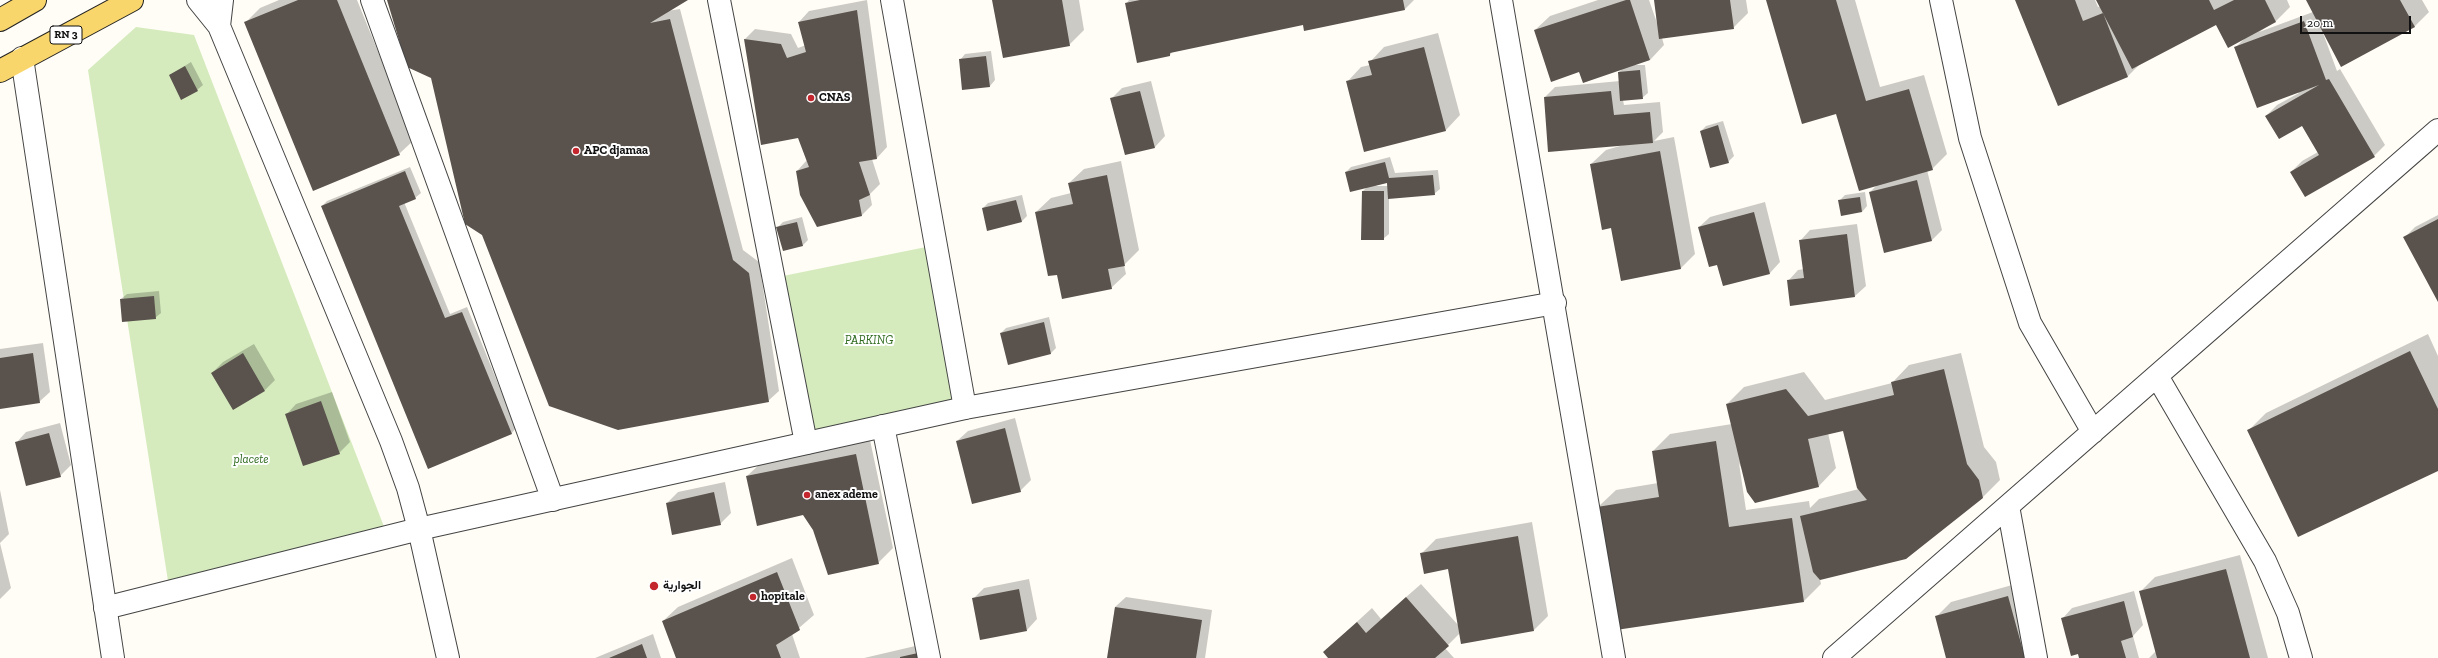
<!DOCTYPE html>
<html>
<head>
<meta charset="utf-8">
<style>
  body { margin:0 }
  #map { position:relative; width:2438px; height:658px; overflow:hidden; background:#fffdf5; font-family:"Zilla Slab",serif }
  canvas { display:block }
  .scale { position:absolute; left:2300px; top:16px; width:111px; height:18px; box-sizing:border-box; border:2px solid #111; border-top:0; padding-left:5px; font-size:12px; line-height:14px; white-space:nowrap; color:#111; -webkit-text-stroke:3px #fff; paint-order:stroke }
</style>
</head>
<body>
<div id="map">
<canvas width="2438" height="658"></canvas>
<div class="scale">20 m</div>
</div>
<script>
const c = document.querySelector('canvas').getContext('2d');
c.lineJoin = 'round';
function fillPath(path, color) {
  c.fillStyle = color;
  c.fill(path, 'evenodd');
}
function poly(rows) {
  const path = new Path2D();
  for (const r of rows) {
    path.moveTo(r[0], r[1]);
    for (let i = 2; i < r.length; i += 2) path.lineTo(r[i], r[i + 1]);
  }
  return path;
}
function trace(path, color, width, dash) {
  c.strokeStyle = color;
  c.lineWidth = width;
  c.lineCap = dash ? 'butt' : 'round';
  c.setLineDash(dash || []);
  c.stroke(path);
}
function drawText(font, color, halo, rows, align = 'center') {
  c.font = font + ' "Zilla Slab",Vazirmatn,serif';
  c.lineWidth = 4;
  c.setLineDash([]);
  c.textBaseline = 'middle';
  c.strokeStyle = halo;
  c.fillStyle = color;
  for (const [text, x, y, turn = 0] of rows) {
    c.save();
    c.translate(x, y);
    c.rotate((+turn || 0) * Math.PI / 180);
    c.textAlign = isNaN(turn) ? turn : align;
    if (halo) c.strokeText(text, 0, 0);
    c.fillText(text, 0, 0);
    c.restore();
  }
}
fillPath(poly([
  [136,27,194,35,388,537,168,581,88,70],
  [936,245,960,405,809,441,773,278]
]), '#d5ebbd');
fillPath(poly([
  [279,0,357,0,414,140,399,154,246,22,260,8],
  [388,0,686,0,667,11,680,9,743,250,759,262,779,391,768,401,432,77],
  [867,0,887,147,877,158,872,159,880,184,870,194,872,205,862,215,817,226,797,171,807,160,798,136,762,144,745,39,755,29,791,34,798,48,806,45,799,22,809,11],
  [993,0,1079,0,1084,30,1069,45],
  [1129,0,1414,0,1405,9,1303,24,1173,51,1170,55,1126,4],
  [1598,0,1649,0,1657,23,1655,0,1746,0,1748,13,1733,28,1662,38,1664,45,1650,60,1632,65,1645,65,1648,93,1642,98,1623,100,1624,105,1660,102,1663,132,1654,141,1674,137,1695,254,1681,268,1621,280,1612,227,1591,164,1606,150,1627,144,1545,97,1555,87,1620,81,1619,72,1623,68,1580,71,1535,30,1550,16],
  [1767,0,1855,0,1880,87,1924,75,1947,154,1932,169,1927,170,1942,230,1932,240,1885,252,1870,192,1877,185,1837,113],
  [2017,0,2095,0,2098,7,2101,6,2097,0,2287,0,2290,7,2276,21,2259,32,2313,12,2307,0,2422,0,2429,12,2414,27,2323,33,2337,71,2340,69,2385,145,2374,156,2291,172,2302,161,2318,152,2302,124,2266,116,2277,105,2299,93,2236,47,2244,39,2216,24,2141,63,2128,76,2058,104],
  [1438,33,1460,115,1446,130,1365,151,1347,82,1361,67,1370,65,1370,62,1384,47],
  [991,51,995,80,990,86,963,89,960,60,965,54],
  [191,62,203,85,197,90,170,75],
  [1151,81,1165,136,1155,147,1125,154,1111,99,1122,88],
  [1723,121,1734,156,1728,162,1701,131,1706,126],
  [1390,157,1395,173,1438,170,1440,189,1434,194,1389,198,1389,234,1383,239,1363,191,1367,187,1346,172,1351,167],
  [1388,182,1388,186,1374,186],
  [1121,161,1139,250,1124,265,1126,274,1111,288,1058,274,1036,212,1051,198,1071,193,1069,183,1084,169],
  [410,167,421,193,415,198,404,202,450,314,467,307,516,428,511,434,322,206,327,201],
  [1865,192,1867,206,1862,212,1839,201,1845,195],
  [1022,195,1027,216,1022,221,983,208,988,203],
  [1765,202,1780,262,1770,273,1723,285,1717,264,1699,227,1710,217],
  [2438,215,2438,299,2405,237,2415,227],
  [802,217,808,240,803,245,777,228,783,222],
  [1857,224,1866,286,1855,296,1791,305,1788,281,1798,270,1804,269,1800,241,1810,230],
  [159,291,161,313,155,318,121,299,127,294],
  [1049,317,1056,348,1051,353,1009,363,1001,333,1006,328],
  [2428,334,2438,356,2438,470,2248,431,2266,413],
  [43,343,50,392,39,402,0,408,0,349],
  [254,344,275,380,265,390,212,373,223,362],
  [1961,353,1984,447,1996,462,2000,480,1983,497,1820,579,1821,584,1804,601,1598,507,1616,490,1658,483,1653,451,1670,434,1732,424,1727,404,1744,387,1804,372,1825,400,1892,383,1909,365],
  [1844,430,1859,489,1819,499,1810,508,1809,501,1746,510,1739,463,1756,501,1819,486,1836,468,1828,433],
  [332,392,350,442,339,453,286,415,296,404],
  [1015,418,1031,480,1020,491,957,441,968,431],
  [60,423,71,465,60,476,16,443,26,432],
  [870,440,893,548,878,563,814,529,803,514,747,476,762,462],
  [725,482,731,513,720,524,667,503,678,492],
  [0,490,9,534,0,543,11,588,0,599],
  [1532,522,1548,616,1534,630,1460,633,1445,648,1454,658,1330,658,1324,652,1372,608,1381,619,1421,584,1459,626,1449,568,1421,554,1436,539],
  [2240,555,2268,658,2149,658,2156,651,2140,592,2155,577],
  [792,558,814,615,792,634,800,658,677,658,663,621,678,607],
  [1029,579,1037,619,1027,630,973,599,984,588],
  [2023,582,2043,658,1948,658,1936,617,1951,602],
  [2134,591,2143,625,2133,636,2139,658,2080,658,2062,619,2072,608],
  [1126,597,1212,610,1205,658,1108,658,1115,607],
  [653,634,661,658,595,658],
  [928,643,931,658,864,658]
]), '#0003');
fillPath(poly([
  [298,0,337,0,400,155,313,191,244,22],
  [387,0,688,0,650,23,670,19,733,260,749,273,769,402,618,430,549,406,482,235,465,224,431,78,407,67],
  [992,0,1062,0,1070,46,1003,58],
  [1140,0,1403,0,1405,10,1304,31,1303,25,1170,53,1170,56,1137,63,1125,3],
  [1626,0,1630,0,1650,60,1583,83,1579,72,1551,82,1534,30],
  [1654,0,1730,0,1734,29,1659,39],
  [1766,0,1836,0,1866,101,1909,89,1933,170,1859,191,1836,114,1802,124],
  [2015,0,2075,0,2083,21,2103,13,2128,77,2058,106],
  [2096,0,2209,0,2214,10,2234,0,2265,0,2276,22,2228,48,2216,25,2132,69],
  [2306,0,2400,0,2415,27,2341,67],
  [857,10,877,159,859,162,870,195,859,200,862,216,817,227,800,195,796,171,809,167,798,138,761,145,744,39,781,44,787,58,806,52,798,22],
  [2304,21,2326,80,2329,79,2375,157,2305,197,2290,172,2319,155,2302,126,2279,139,2265,116,2319,85,2257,108,2234,47],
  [1424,47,1446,131,1364,152,1346,81,1372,75,1368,61],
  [986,56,990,87,962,90,959,59],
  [185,66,198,91,181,100,169,75],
  [1640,70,1643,99,1620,101,1618,72],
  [1140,91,1155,148,1125,155,1110,98],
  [1611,91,1614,115,1650,112,1653,143,1548,152,1544,97],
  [1718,125,1729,163,1710,168,1700,131],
  [1660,151,1681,269,1621,281,1611,228,1602,230,1590,164],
  [1385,162,1389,178,1433,175,1435,195,1388,199,1387,183,1350,192,1345,172],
  [405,171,416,199,399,206,445,318,462,312,512,434,428,469,321,206],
  [1107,175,1125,266,1108,269,1112,289,1062,299,1057,275,1048,276,1035,212,1073,204,1068,183],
  [1917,180,1932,241,1884,253,1869,192],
  [1362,191,1384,191,1384,240,1361,240],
  [1860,197,1862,212,1841,216,1838,200],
  [1016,200,1022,222,987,231,982,208],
  [1754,212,1770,274,1723,286,1717,265,1709,267,1698,227],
  [2438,219,2438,302,2403,237],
  [797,222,803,246,783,251,776,227],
  [1847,234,1855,297,1790,306,1787,280,1804,278,1799,240],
  [154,296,156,319,122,322,120,299],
  [1044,322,1051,354,1008,365,1000,333],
  [2410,351,2438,409,2438,471,2298,537,2247,430],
  [33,353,40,403,0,409,0,358],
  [243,353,265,391,233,410,211,373],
  [1944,369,1967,464,1979,480,1983,498,1906,559,1820,580,1813,572,1800,516,1867,500,1857,488,1843,431,1808,439,1819,487,1755,503,1747,492,1726,404,1786,389,1808,416,1894,395,1891,382],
  [321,401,340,454,303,466,285,414],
  [1005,428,1021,492,972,504,956,441],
  [49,433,61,477,26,486,15,442],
  [1716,441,1729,527,1792,518,1804,602,1616,630,1597,507,1659,497,1652,451],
  [856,454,879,564,828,575,813,530,803,515,757,526,746,476],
  [714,492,721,525,672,535,666,503],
  [1518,536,1534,631,1461,644,1448,569,1424,574,1420,553],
  [2226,569,2250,658,2157,658,2139,591],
  [777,572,800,630,776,645,781,658,676,658,662,621],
  [1019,589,1027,631,980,640,972,598],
  [2008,596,2025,658,1946,658,1935,616],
  [1406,597,1449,646,1435,658,1328,658,1323,652,1357,622,1366,633],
  [2124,601,2133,637,2121,641,2126,658,2079,658,2078,654,2071,656,2061,618],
  [1115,607,1202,620,1196,658,1107,658],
  [642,644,647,658,609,658],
  [918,653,918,658,900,658,900,657]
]), '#5a524d');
const minor = poly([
  [372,0,553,500],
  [719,0,806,443],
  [892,0,965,408],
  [1501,0,1614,658],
  [1941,0,1970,138,2030,323,2093,432],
  [2157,376,2265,561,2288,613,2301,658],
  [883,426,929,658],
  [2008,506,2036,658],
  [419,529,448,658],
  [1834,658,2438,130]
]);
const tertiary = poly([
  [198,0,219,26,391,441,408,488,419,529],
  [219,26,222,0],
  [22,58,113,658],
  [105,608,419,529,965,408,1555,303]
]);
const primary = poly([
  [0,20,35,0],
  [0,71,132,0]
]);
trace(minor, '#444', 24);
trace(tertiary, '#444', 24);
trace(primary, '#222', 24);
trace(minor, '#fff', 22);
trace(tertiary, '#fff', 22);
trace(primary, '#f9d66b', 22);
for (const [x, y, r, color] of [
  [811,98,4,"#c4262e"],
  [576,151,4,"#c4262e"],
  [807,495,4,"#c4262e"],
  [654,586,5,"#c4262e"],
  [753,597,4,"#c4262e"]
]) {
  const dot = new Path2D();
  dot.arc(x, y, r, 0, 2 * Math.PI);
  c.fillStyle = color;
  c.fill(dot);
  trace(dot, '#fff', 1.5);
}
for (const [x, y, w] of [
  [66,35,32]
]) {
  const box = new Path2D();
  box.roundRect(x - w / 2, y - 9, w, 18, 3);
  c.fillStyle = '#fff';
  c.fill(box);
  trace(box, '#111', 1);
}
drawText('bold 11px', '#111', null, [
  ["RN 3",66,35]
]);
drawText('bold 12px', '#111', '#fff', [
  ["CNAS",819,98],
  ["APC djamaa",584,151],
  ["anex ademe",815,495],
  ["الجوارية",663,586],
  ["hopitale",761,597]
], 'left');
drawText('italic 12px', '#2f6b1f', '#fff', [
  ["PARKING",869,341],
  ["placete",251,460]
]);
</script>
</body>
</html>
